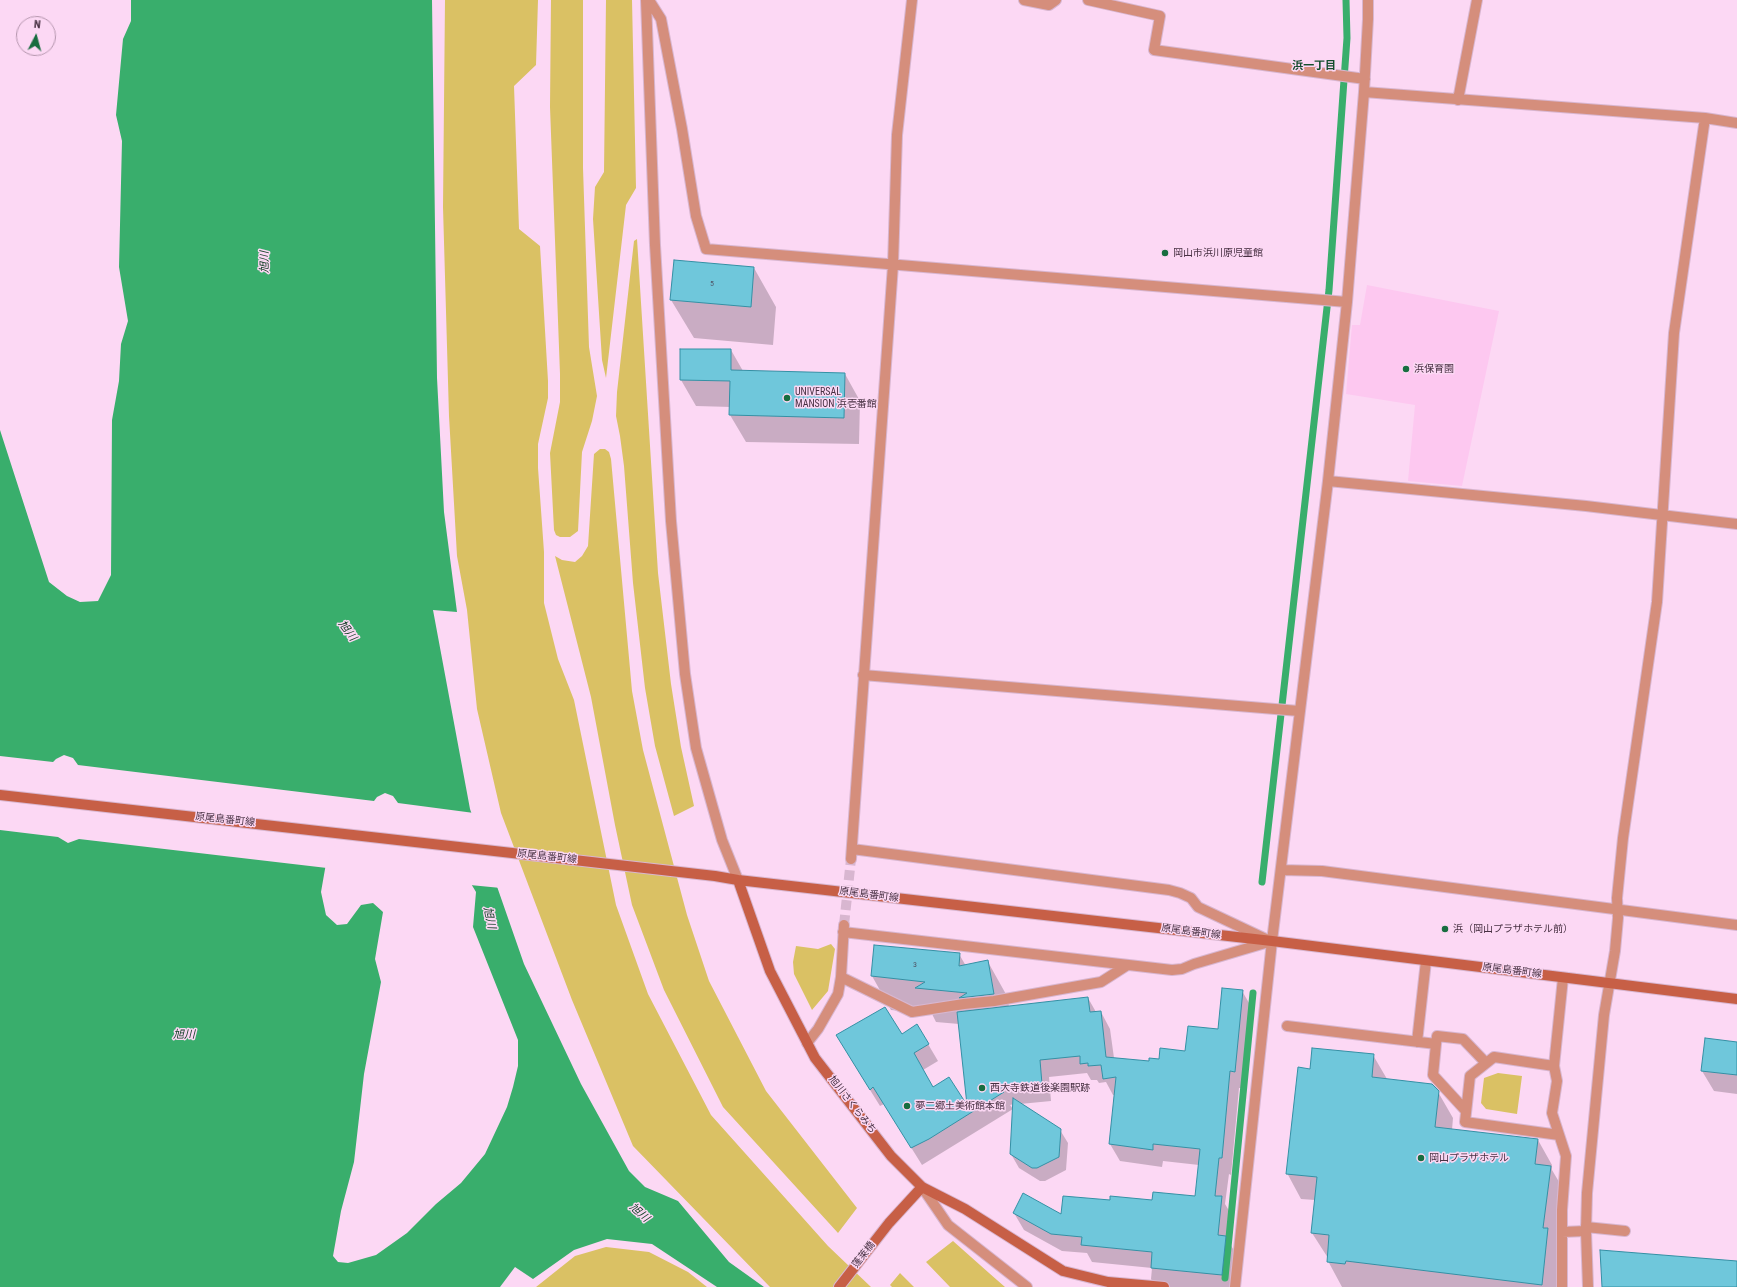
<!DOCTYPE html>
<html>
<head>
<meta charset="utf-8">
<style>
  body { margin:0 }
  #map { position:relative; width:1737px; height:1287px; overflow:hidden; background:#fcd8f4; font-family:"Roboto Condensed",sans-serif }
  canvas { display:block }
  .north { position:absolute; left:16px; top:16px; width:40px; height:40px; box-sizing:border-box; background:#fcd8f4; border:1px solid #b495ad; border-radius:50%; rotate:6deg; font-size:11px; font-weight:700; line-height:16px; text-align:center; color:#473042 }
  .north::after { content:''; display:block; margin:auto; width:14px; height:18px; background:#176d3f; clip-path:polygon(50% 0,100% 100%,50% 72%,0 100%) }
</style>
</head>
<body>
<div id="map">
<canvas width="1737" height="1287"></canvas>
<div class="north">N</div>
</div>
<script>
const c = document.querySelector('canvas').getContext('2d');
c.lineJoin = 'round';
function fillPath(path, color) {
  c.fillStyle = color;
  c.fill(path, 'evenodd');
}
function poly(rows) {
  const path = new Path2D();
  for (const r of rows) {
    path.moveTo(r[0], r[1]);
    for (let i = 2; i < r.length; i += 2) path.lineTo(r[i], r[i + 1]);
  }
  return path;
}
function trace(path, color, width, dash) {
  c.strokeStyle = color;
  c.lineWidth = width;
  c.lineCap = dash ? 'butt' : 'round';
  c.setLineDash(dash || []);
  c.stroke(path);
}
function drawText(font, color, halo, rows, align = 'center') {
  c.font = font + ' "Roboto Condensed","Noto Sans JP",sans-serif';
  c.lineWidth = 3;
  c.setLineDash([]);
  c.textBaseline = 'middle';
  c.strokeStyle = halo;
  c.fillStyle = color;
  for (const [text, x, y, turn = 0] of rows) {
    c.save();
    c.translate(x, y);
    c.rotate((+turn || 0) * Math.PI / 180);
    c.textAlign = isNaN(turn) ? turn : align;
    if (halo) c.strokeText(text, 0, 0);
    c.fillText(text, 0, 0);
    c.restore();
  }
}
fillPath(poly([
  [1367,285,1499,311,1462,486,1408,481,1415,405,1346,394,1352,325,1360,325]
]), '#fdc8f0');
fillPath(poly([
  [445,0,538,0,536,65,514,86,519,229,540,246,548,381,548,398,538,444,538,468,544,552,544,603,558,659,574,700,616,905,648,994,711,1115,828,1246,871,1287,770,1287,633,1146,572,1000,501,813,477,709,467,610,457,556,449,416,443,207],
  [551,0,583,0,583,168,589,347,597,396,592,421,582,452,578,531,570,537,560,537,556,535,554,530,550,453,560,402,560,374,550,107],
  [606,0,632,0,636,188,626,205,606,378,602,360,593,219,595,187,604,172],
  [637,239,658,573,671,684,681,747,694,806,674,816,655,746,645,688,633,583,624,466,620,436,616,416,617,392,634,241],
  [600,449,605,449,609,452,611,459,632,691,643,750,687,915,709,981,766,1091,857,1208,838,1233,723,1107,664,990,632,905,615,825,591,697,555,556,562,560,575,562,582,556,588,546,594,454],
  [831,944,835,949,828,991,812,1010,794,974,793,962,796,946,818,949],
  [1498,1073,1522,1076,1517,1114,1486,1109,1481,1103,1484,1078],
  [953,1241,989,1273,1005,1287,950,1287,926,1262],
  [606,1247,649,1252,688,1272,707,1287,536,1287,575,1256],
  [900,1273,914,1287,892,1287,890,1285]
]), '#dac164');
fillPath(poly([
  [131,0,432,0,437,378,444,512,457,612,433,610,470,809,524,964,581,1084,629,1171,645,1187,678,1201,729,1262,764,1287,717,1287,652,1244,607,1239,574,1250,533,1279,515,1267,500,1287,0,1287,0,430,49,582,67,596,80,602,98,601,111,575,112,420,119,381,121,344,128,321,119,267,122,141,116,115,123,39,131,21],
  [333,844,433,855,461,867,476,892,473,927,518,1040,518,1066,513,1087,507,1107,485,1154,461,1183,436,1204,407,1233,376,1255,348,1263,338,1262,333,1256,341,1211,354,1162,364,1074,381,982,375,959,383,912,373,903,361,905,347,924,337,925,326,915,321,892,328,852]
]), '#39ae6c');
fillPath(poly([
  [64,755,73,758,78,765,374,801,377,797,385,793,393,796,398,803,474,813,501,888,470,885,459,868,433,857,334,846,330,853,327,868,79,839,68,843,58,837,0,830,0,756,53,762,56,759]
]), '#fcd8f4');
fillPath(poly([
  [754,268,776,307,773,345,694,338,671,300],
  [731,350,743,371,845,374,860,401,859,444,746,442,730,415,731,407,696,406,681,380],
  [959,954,966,966,988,962,1007,996,1009,1007,1088,998,1096,1012,1101,1012,1110,1029,1114,1058,1149,1062,1186,1052,1219,1030,1242,991,1252,1008,1244,1088,1239,1088,1231,1175,1229,1174,1225,1204,1231,1214,1229,1242,1236,1254,1233,1287,1155,1287,1151,1279,1152,1268,1092,1262,1087,1253,1062,1251,1024,1230,1014,1213,1062,1216,1111,1202,1153,1201,1196,1197,1199,1165,1163,1161,1162,1167,1120,1161,1110,1144,1116,1095,1113,1095,1106,1082,1099,1083,1097,1080,1091,1080,1087,1073,1049,1077,1051,1101,1020,1104,1060,1130,1068,1143,1066,1170,1045,1181,1040,1181,1019,1168,1011,1154,1014,1104,1010,1105,1013,1109,922,1165,884,1104,880,1106,847,1053,902,1035,928,1044,938,1061,923,1070,933,1088,968,1109,959,1024,936,1022,932,1014,891,1010,872,976],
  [1737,1043,1737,1094,1714,1091,1702,1071],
  [1373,1055,1387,1079,1438,1092,1453,1118,1452,1130,1538,1140,1552,1165,1552,1170,1565,1192,1558,1287,1342,1287,1328,1261,1328,1258,1312,1233,1315,1200,1301,1199,1287,1173,1311,1070]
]), '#0003');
trace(poly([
  [1262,882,1329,290,1347,38,1346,0],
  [1225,1278,1253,993]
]), '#39ae6c', 7);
const building = poly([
  [674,260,754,267,751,307,670,300,674,260],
  [680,349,731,349,731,370,845,373,844,418,729,415,730,381,680,380,680,349],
  [874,945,960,953,959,966,988,960,994,994,959,998,967,993,915,988,925,982,871,976,874,945],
  [1222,988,1243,990,1235,1072,1230,1071,1222,1158,1219,1158,1215,1196,1222,1196,1218,1235,1226,1236,1222,1275,1151,1268,1152,1252,1081,1245,1082,1237,1051,1234,1013,1213,1023,1193,1061,1214,1063,1196,1110,1200,1110,1196,1152,1200,1153,1192,1195,1196,1200,1149,1153,1144,1153,1150,1109,1144,1116,1077,1103,1079,1101,1065,1088,1066,1088,1063,1080,1064,1080,1056,1040,1060,1042,1084,998,1088,1004,1092,929,1139,911,1148,873,1087,870,1090,836,1035,885,1007,902,1034,917,1024,929,1044,914,1053,933,1087,949,1077,967,1105,957,1012,1088,997,1090,1012,1101,1011,1106,1057,1149,1061,1149,1058,1159,1059,1160,1048,1185,1051,1188,1026,1218,1029,1222,988],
  [1705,1038,1737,1042,1737,1075,1701,1071,1705,1038],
  [1312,1048,1374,1054,1372,1077,1432,1084,1439,1091,1435,1127,1538,1139,1535,1164,1551,1166,1543,1228,1548,1228,1542,1285,1346,1261,1345,1264,1327,1262,1329,1235,1311,1233,1317,1177,1286,1174,1298,1067,1310,1069,1312,1048],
  [1013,1098,1061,1129,1059,1157,1037,1168,1032,1168,1010,1154,1013,1098],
  [1600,1250,1737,1261,1737,1287,1602,1287,1600,1250]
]);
fillPath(building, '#6fc7db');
trace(building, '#3490a4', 1);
trace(poly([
  [844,925,851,859]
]), '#d8b6d0', 10, [10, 5]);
const lane = poly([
  [1287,1026,1436,1044,1433,1075,1466,1111],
  [1417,1042,1426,961],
  [1436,1044,1437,1036,1463,1039,1486,1063],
  [1554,1066,1494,1057,1470,1076,1465,1122,1559,1135],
  [1586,1227,1625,1231],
  [1562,1232,1586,1231],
  [1562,1287,1562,1210,1566,1156,1552,1113,1557,1081,1554,1066,1563,978]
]);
const street = poly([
  [646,0,655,245,671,521,685,674,696,748,722,840,738,880],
  [649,0,661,19,682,129,696,216,706,249,1347,302],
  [1024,0,1049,5,1056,0],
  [1088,0,1160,16,1154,50,1365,79],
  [1364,92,1705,118,1737,123],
  [1458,100,1477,0],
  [1328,481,1586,506,1737,524],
  [863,675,1299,711],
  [852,849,1169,890,1180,893,1191,898,1198,907,1268,940],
  [851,859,893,265,897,135,912,0],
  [1281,870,1322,871,1737,925],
  [843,932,1172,970,1182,969,1194,964,1272,941],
  [841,977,912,1012,964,1004,994,1001,1101,982,1126,966],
  [807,1043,818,1029,838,994,841,977,844,925],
  [922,1187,948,1225,1027,1287],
  [1235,1287,1272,941,1328,481,1347,302,1364,92,1368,19,1368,0],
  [1588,1287,1586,1231,1587,1193,1604,1015,1615,951,1618,918,1617,898,1623,838,1657,602,1674,333,1705,118]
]);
const secondary = poly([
  [0,795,715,876,738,880,1272,941,1737,999],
  [738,880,770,971,815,1058,891,1156,922,1187,965,1209,1063,1271,1108,1282,1164,1287],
  [839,1287,889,1223,922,1187]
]);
trace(lane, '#d8b6d0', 12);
trace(street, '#d8b6d0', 12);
trace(secondary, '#d8b6d0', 12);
trace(lane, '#d58e7c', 10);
trace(street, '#d58e7c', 10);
trace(secondary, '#c75f46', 10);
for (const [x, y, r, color] of [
  [1165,253,4,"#176d3f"],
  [1406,369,4,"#176d3f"],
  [787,398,4,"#176d3f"],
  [1445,929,4,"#176d3f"],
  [982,1088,4,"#176d3f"],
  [907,1106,4,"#176d3f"],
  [1421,1158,4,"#176d3f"]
]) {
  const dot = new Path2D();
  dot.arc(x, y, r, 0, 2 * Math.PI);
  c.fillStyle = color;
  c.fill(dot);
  trace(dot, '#fcd8f4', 1.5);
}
drawText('8px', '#515668', null, [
  ["5",712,284],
  ["3",915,965]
]);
drawText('10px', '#473042', '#fcd8f4', [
  ["岡山市浜川原児童館",1173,253],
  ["浜保育園",1414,369],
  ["UNIVERSAL",795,392],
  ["MANSION 浜壱番館",795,404],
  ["浜（岡山プラザホテル前）",1453,929],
  ["西大寺鉄道後楽園駅跡",990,1088],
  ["夢二郷土美術館本館",915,1106],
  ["岡山プラザホテル",1429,1158]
], 'left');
drawText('10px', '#473042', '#fcd8f4', [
  ["原尾島番町線",225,820,6],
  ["原尾島番町線",547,857,6],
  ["原尾島番町線",869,895,7],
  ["原尾島番町線",1191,932,7],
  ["原尾島番町線",1512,971,7],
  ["旭川さくらみち",852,1105,52],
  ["蓬莱橋",864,1255,-52]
]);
drawText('bold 11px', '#144d2d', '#fcd8f4', [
  ["浜一丁目",1314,66]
]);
drawText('italic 11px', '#134127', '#fcd8f4', [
  ["旭川",265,262,-90],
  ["旭川",347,631,53],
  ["旭川",489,918,78],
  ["旭川",184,1035],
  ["旭川",639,1213,42]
]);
</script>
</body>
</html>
